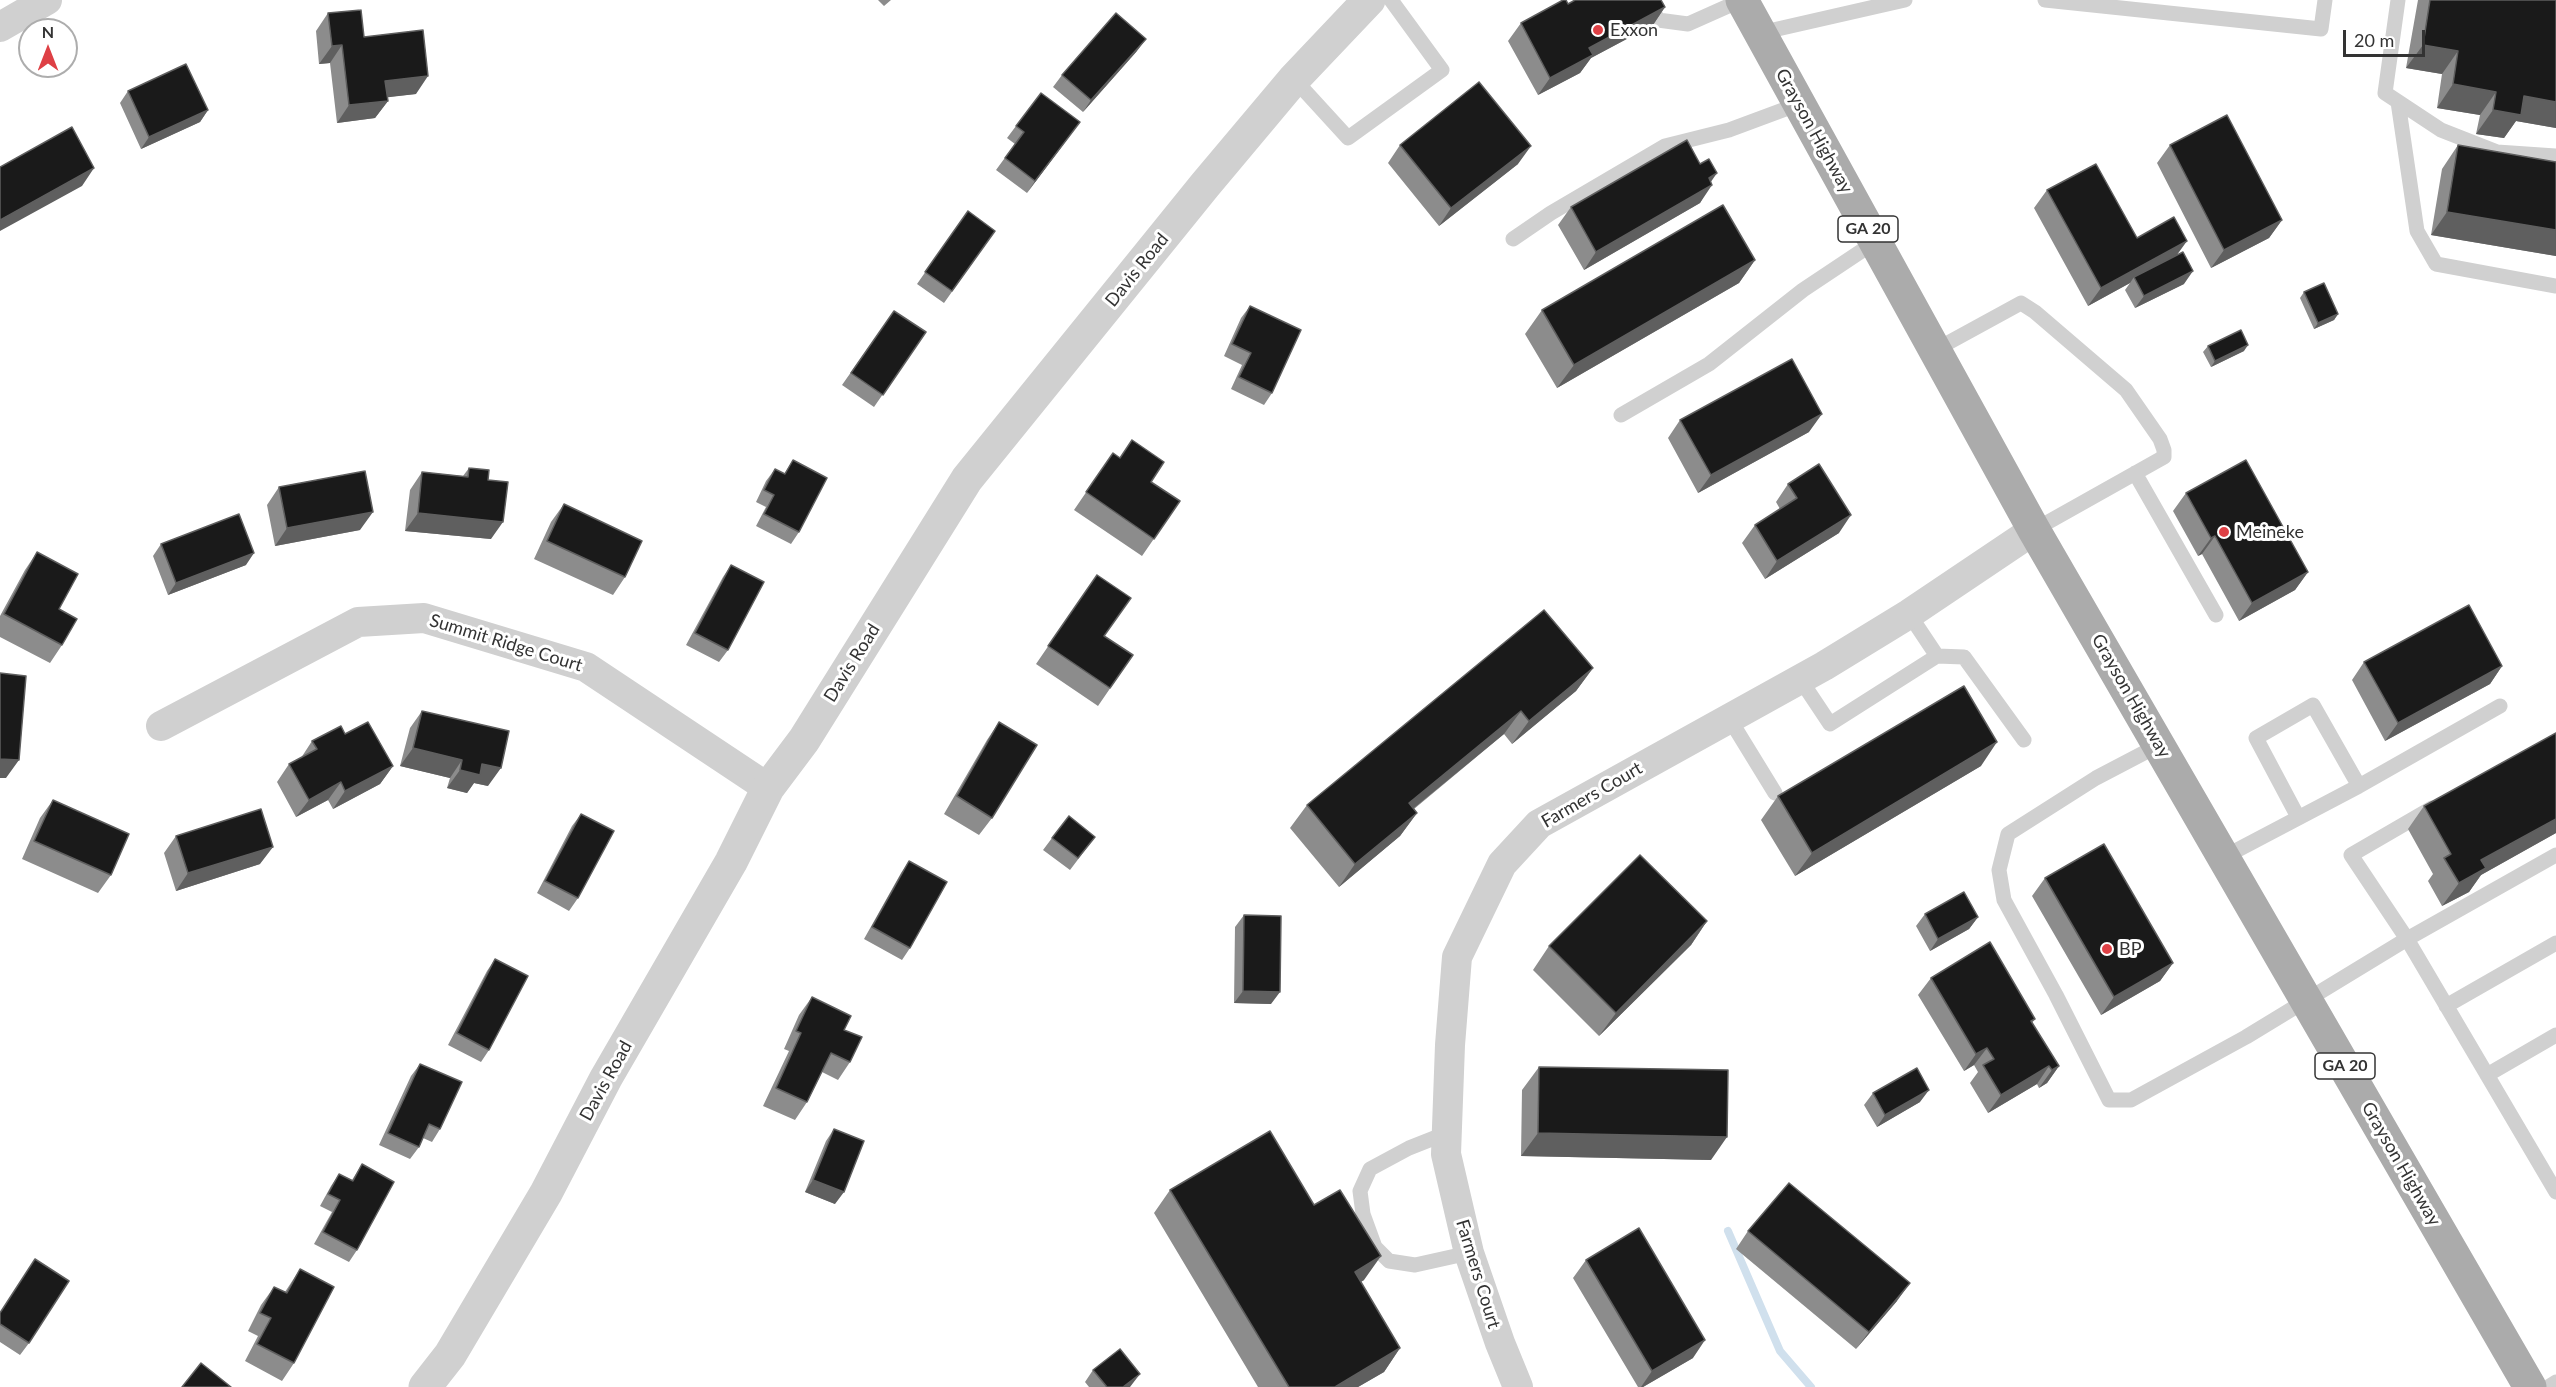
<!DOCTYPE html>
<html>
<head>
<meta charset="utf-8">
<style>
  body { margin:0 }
  #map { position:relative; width:2556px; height:1387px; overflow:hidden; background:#fff; font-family:Lato,sans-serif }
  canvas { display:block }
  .north { position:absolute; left:18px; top:18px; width:60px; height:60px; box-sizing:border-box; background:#fff; border:2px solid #adadad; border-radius:50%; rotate:0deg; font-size:16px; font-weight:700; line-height:24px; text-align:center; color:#333 }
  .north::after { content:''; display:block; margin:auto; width:21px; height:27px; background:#de4045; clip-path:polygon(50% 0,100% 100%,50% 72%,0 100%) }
  .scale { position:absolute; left:2343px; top:30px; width:82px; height:27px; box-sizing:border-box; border:3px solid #333; border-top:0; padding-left:8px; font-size:18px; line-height:21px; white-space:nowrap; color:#333; -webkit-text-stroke:4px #fff; paint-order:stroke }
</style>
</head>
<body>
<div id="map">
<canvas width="2556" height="1387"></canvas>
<div class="north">N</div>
<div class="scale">20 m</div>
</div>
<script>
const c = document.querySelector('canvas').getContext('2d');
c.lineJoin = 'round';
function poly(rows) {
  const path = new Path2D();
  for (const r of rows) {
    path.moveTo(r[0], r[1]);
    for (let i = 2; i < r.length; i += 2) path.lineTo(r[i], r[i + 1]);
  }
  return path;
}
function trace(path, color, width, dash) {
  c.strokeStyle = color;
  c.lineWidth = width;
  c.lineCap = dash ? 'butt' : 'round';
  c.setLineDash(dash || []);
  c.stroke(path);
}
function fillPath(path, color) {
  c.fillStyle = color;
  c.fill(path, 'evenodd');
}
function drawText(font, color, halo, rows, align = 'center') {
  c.font = font + ' Lato,sans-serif';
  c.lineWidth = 6;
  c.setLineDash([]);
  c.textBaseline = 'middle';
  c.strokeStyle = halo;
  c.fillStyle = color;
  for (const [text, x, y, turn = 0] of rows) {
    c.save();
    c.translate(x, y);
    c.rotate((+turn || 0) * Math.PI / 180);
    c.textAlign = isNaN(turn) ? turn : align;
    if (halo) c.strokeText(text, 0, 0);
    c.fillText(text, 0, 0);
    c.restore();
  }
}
trace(poly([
  [1728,1231,1780,1351,1811,1387]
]), '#d0e0ed', 8);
trace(poly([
  [1648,0,1658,20,1688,24,1742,0],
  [2045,0,2321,29,2325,0],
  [2398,0,2385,93,2441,130,2497,152,2556,156],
  [1760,33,1905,0],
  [1294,79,1348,138,1442,70,1391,0],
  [2398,102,2417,231,2436,264,2556,286],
  [1513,239,1551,213,1665,146,1729,130,1799,104],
  [1935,350,2021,303,2035,312,2126,390,2160,439,2164,450,2164,457,2034,530],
  [1621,415,1709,364,1803,290,1875,242],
  [2135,473,2216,615],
  [1909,614,1937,656],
  [1800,679,1830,724,1937,656,1964,657,2024,740],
  [1729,718,1775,793],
  [2159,745,2096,778,2008,834,1999,870,2004,900,2056,995,2109,1100,2131,1100,2246,1037,2407,939,2556,1192],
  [2432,808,2351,855,2407,939,2556,855],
  [2298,817,2256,738,2313,705,2359,786],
  [2224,857,2359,786,2500,706],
  [2446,1006,2556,943],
  [2487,1075,2556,1035],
  [1447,1133,1409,1148,1370,1169,1360,1191,1363,1214,1375,1247,1389,1261,1415,1265,1469,1253],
  [2548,1387,2556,1382]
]), '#d0d0d0', 15);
trace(poly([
  [0,27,47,0],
  [161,726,358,622,424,618,586,667,768,788],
  [1518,1387,1500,1343,1469,1253,1446,1154,1450,1045,1457,957,1502,864,1539,824,1824,666,1909,614,2034,530]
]), '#d0d0d0', 30);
trace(poly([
  [425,1387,450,1355,546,1193,606,1078,731,862,768,788,804,740,967,479,1205,185,1294,79,1369,0]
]), '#d0d0d0', 33);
trace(poly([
  [1742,0,2034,530,2530,1387]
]), '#ababab', 33);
fillPath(poly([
  [878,0,891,0,884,6],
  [2418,0,2556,0,2556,128,2516,121,2504,138,2476,134,2480,115,2437,108,2442,74,2406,68],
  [1568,4,1665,7,1653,25,1591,58,1580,73,1538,95,1508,41,1521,23],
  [328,13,364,37,416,94,387,97,388,101,375,118,337,123,330,63,319,64,316,31],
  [1137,51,1083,112,1053,87,1062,75],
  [128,91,208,110,200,122,141,149,120,103],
  [1016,126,1071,134,1027,193,996,170,1015,144,1007,138],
  [1400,145,1518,164,1439,226,1388,163],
  [2170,145,2282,220,2269,238,2211,268,2157,163],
  [2458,145,2556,162,2556,256,2431,235,2442,169],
  [1711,182,1700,203,1584,270,1558,225,1571,207],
  [2047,190,2137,238,2177,255,2184,284,2135,308,2125,290,2130,283,2088,306,2034,208],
  [968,211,995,231,944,303,917,284],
  [1755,260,1739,283,1557,388,1525,334,1542,310],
  [2304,292,2338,314,2334,320,2314,329,2300,298],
  [1250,306,1272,393,1264,405,1231,389,1242,365,1224,356,1241,318],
  [894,311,926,332,874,407,842,385],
  [2208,346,2244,351,2211,367,2203,352],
  [1680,420,1809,432,1698,493,1668,438],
  [1113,453,1151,482,1180,501,1142,556,1074,510],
  [793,460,799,532,791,544,756,526,766,507,756,502,766,481,775,469,784,474],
  [469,468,488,480,491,539,405,531,410,490,422,472,463,476],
  [1788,484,1839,533,1765,579,1742,543,1755,525,1780,509,1776,502],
  [279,487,360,530,275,546,267,505],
  [2186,493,2308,572,2295,590,2239,621,2202,554,2198,556,2173,511],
  [564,504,625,577,613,595,534,559,551,522],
  [161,544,246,565,168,595,153,556],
  [37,552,59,609,62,645,50,663,0,637,0,616,25,570],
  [731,565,728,650,719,662,686,645,723,577],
  [1097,575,1104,636,1133,655,1098,706,1036,664],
  [2364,662,2502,666,2490,684,2385,741,2352,680],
  [1593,668,1576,691,1512,744,1504,734,1414,809,1417,813,1400,836,1339,887,1290,828,1307,805],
  [422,711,488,786,474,783,467,793,447,788,450,778,400,766,410,728],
  [999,722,992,818,979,835,944,814,987,740],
  [2556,733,2556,833,2481,875,2469,892,2442,906,2428,881,2433,874,2408,829,2424,806],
  [345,734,393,766,380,784,333,809,328,800,296,817,277,782,289,764,301,758,312,741],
  [1981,766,1795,876,1761,820,1778,796],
  [53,800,111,875,98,893,22,859,40,818],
  [581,814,578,898,569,911,537,893,572,826],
  [176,836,260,864,176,891,164,853],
  [1095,837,1070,870,1043,850,1052,838],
  [909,861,910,948,902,960,864,939,901,873],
  [2045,878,2173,963,2160,981,2101,1015,2032,896],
  [1925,914,1978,917,1969,929,1930,951,1916,926],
  [1244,915,1271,1004,1234,1003,1235,927],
  [1707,921,1691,945,1599,1036,1533,970,1549,946],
  [495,959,489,1050,481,1062,448,1045,487,971],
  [1931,978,2035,1019,2032,1023,2059,1066,2047,1083,2039,1088,2037,1084,1988,1113,1970,1083,1978,1072,1974,1065,1964,1071,1918,995],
  [812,997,844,1030,850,1062,838,1080,822,1072,807,1102,795,1120,763,1106,789,1051,784,1049,799,1015],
  [420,1064,440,1129,432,1142,423,1138,419,1147,410,1159,379,1145,411,1076],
  [1539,1067,1711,1160,1521,1156,1522,1090],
  [1873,1093,1920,1102,1877,1127,1864,1105],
  [834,1129,835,1204,805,1192,826,1141],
  [362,1164,357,1250,349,1262,314,1244,332,1212,320,1206,331,1186,339,1174,352,1180],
  [1170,1190,1314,1205,1364,1280,1361,1282,1400,1348,1384,1372,1358,1387,1258,1387,1154,1213],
  [1748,1231,1897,1301,1856,1349,1736,1249],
  [1586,1260,1693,1358,1643,1387,1638,1387,1573,1278],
  [300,1269,294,1363,282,1381,245,1361,258,1336,248,1331,261,1305,274,1287,285,1292],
  [0,1312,29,1343,20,1355,0,1342],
  [1093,1370,1130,1387,1089,1387,1085,1382]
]), '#8c8c8c');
fillPath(poly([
  [1665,7,1653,25,1591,58,1580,73,1538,95,1550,78,1589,48],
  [1146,39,1137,51,1083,112,1091,100],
  [342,45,330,63,319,64,332,46],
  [2423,45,2458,51,2442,74,2406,68],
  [428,76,416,94,373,99,385,81],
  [2453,84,2496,92,2480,115,2437,108],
  [2524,96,2556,102,2556,128,2516,121,2504,138,2476,134,2493,110],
  [388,101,375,118,337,123,349,105],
  [208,110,200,122,141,149,149,137],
  [1080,122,1071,134,1027,193,1035,181],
  [1531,146,1518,164,1439,226,1451,208],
  [94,168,82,186,0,231,0,220],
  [1717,173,1706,189,1712,185,1700,203,1584,270,1596,252],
  [2447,212,2556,230,2556,256,2431,235],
  [2282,220,2269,238,2211,268,2224,250],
  [2187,241,2174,259,2134,277,2130,283,2088,306,2101,288],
  [1755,260,1739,283,1557,388,1574,365],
  [2193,271,2184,284,2135,308,2144,296],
  [2338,314,2334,320,2314,329,2318,323],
  [2248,345,2244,351,2211,367,2215,361],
  [1822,414,1809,432,1698,493,1711,475],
  [373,512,360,530,275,546,287,528],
  [418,513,503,522,491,539,405,531],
  [1851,515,1839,533,1765,579,1777,561],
  [2215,536,2202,554,2198,556,2211,538],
  [254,553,246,565,168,595,176,583],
  [2308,572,2295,590,2239,621,2252,603],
  [2502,666,2490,684,2385,741,2398,723],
  [1593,668,1576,691,1512,744,1529,721],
  [1521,711,1504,734,1392,826,1409,803],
  [1997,742,1981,766,1795,876,1812,853],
  [413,748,462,760,450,778,400,766],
  [0,759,19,760,6,778,0,778],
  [482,764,501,768,488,786,474,783,467,793,447,788,460,770],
  [393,766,380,784,333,809,345,791],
  [341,782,328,800,296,817,309,800],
  [1417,813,1400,836,1339,887,1355,864],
  [2556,819,2556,833,2481,875,2469,892,2442,906,2459,883,2481,860],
  [273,847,260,864,176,891,188,873],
  [1978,917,1969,929,1930,951,1938,939],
  [1707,921,1691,945,1599,1036,1616,1013],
  [2173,963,2160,981,2101,1015,2114,997],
  [1243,991,1280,992,1271,1004,1234,1003],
  [1987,1048,1974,1065,1964,1071,1976,1054],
  [2049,1066,2037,1084,1988,1113,2001,1095],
  [2059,1066,2047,1083,2039,1088,2052,1070],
  [1929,1090,1920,1102,1877,1127,1885,1115],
  [1538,1133,1727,1137,1711,1160,1521,1156],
  [813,1180,844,1192,835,1204,805,1192],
  [1381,1256,1364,1280,1338,1295,1355,1272],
  [1910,1283,1897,1301,1856,1349,1869,1332],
  [1705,1340,1693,1358,1643,1387,1641,1387,1652,1371],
  [1400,1348,1384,1372,1358,1387,1335,1387],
  [1140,1374,1130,1387,1123,1387]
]), '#5f5f5f');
const building = poly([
  [1563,0,1566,0,1568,4,1575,0,1661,0,1665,7,1589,48,1593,55,1550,78,1521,23,1563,0],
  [2430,0,2556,0,2556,102,2524,96,2521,115,2493,110,2496,92,2453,84,2458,51,2423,45,2430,0],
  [361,10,364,37,423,30,428,76,385,81,388,101,349,105,342,45,332,46,328,13,361,10],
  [1116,13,1146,39,1091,100,1062,75,1116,13],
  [186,64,208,110,149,137,128,91,186,64],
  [1479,82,1531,146,1451,208,1400,145,1479,82],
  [1041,93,1080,122,1035,181,1005,158,1024,132,1016,126,1041,93],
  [2227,115,2282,220,2224,250,2170,145,2227,115],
  [72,127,94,168,0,220,0,167,72,127],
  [1687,140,1700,164,1709,159,1717,173,1709,178,1712,185,1596,252,1571,207,1687,140],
  [2458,145,2556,162,2556,230,2447,212,2458,145],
  [2096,164,2137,238,2174,217,2187,241,2101,288,2047,190,2096,164],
  [1723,205,1755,260,1574,365,1542,310,1723,205],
  [968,211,995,231,952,291,925,272,968,211],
  [2183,252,2193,271,2144,296,2134,277,2183,252],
  [2324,283,2338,314,2318,323,2304,292,2324,283],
  [1250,306,1301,330,1272,393,1239,377,1251,353,1232,344,1250,306],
  [894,311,926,332,883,395,851,373,894,311],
  [2241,330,2248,345,2215,361,2208,346,2241,330],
  [1792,359,1822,414,1711,475,1680,420,1792,359],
  [1132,440,1164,462,1151,482,1180,501,1154,539,1086,492,1113,453,1120,458,1132,440],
  [793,460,827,478,799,532,764,514,774,495,764,490,775,469,785,474,793,460],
  [2246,460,2308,572,2252,603,2215,536,2211,538,2186,493,2246,460],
  [1819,464,1851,515,1777,561,1755,525,1797,498,1788,484,1819,464],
  [469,468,489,470,488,480,508,482,503,522,418,513,422,472,468,477,469,468],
  [365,471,373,512,287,528,279,487,365,471],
  [564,504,642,541,625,577,547,541,564,504],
  [239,514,254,553,176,583,161,544,239,514],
  [37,552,78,574,59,609,77,619,62,645,4,614,37,552],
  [731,565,764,582,728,650,695,633,731,565],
  [1097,575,1131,598,1104,636,1133,655,1110,688,1048,646,1097,575],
  [2469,605,2502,666,2398,723,2364,662,2469,605],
  [1544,610,1593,668,1529,721,1521,711,1409,803,1417,813,1355,864,1307,805,1544,610],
  [0,673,26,676,19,760,0,759,0,673],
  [1964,686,1997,742,1812,853,1778,796,1964,686],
  [422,711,509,731,501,768,482,764,480,775,460,770,462,760,413,748,422,711],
  [368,722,393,766,345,791,341,782,309,800,289,764,317,749,312,741,341,726,345,734,368,722],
  [999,722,1037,745,992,818,957,796,999,722],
  [2556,733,2556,819,2481,860,2486,868,2459,883,2444,858,2451,854,2424,806,2556,733],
  [53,800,129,834,111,875,34,841,53,800],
  [261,809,273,847,188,873,176,836,261,809],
  [581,814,614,831,578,898,545,881,581,814],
  [1069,816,1095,837,1078,858,1052,838,1069,816],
  [2104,844,2173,963,2114,997,2045,878,2104,844],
  [1640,855,1707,921,1616,1013,1549,946,1640,855],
  [909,861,947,882,910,948,872,927,909,861],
  [1964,892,1978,917,1938,939,1925,914,1964,892],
  [1244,915,1281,916,1280,992,1243,991,1244,915],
  [1990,942,2035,1019,2031,1021,2059,1066,2052,1070,2049,1066,2001,1095,1983,1065,1994,1059,1987,1048,1976,1054,1931,978,1990,942],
  [495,959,528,976,489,1050,457,1033,495,959],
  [812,997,851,1016,844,1030,862,1037,850,1062,831,1053,807,1102,776,1088,801,1033,796,1031,812,997],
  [420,1064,462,1082,440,1129,429,1124,419,1147,388,1133,420,1064],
  [1539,1067,1728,1070,1727,1137,1538,1133,1539,1067],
  [1917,1068,1929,1090,1885,1115,1873,1093,1917,1068],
  [834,1129,864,1141,844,1192,813,1180,834,1129],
  [1270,1131,1314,1205,1340,1190,1381,1256,1355,1272,1400,1348,1335,1387,1289,1387,1170,1190,1270,1131],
  [362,1164,394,1182,357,1250,323,1232,340,1200,328,1194,339,1174,353,1181,362,1164],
  [1789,1183,1910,1283,1869,1332,1748,1231,1789,1183],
  [1639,1228,1705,1340,1652,1371,1586,1260,1639,1228],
  [35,1259,69,1281,29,1343,0,1324,0,1313,35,1259],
  [300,1269,334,1287,294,1363,257,1344,271,1318,260,1313,274,1287,287,1293,300,1269],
  [1120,1349,1140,1374,1123,1387,1107,1387,1093,1370,1120,1349],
  [201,1363,231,1387,182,1387,201,1363]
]);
fillPath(building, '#1a1a1a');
trace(building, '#5f5f5f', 1.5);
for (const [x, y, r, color] of [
  [1598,30,6,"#de4045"],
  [2224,532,6,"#de4045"],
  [2107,949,6,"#de4045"]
]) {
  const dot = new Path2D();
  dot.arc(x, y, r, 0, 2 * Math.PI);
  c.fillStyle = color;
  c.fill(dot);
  trace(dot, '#fff', 2);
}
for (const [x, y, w] of [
  [1868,229,60],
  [2345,1066,60]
]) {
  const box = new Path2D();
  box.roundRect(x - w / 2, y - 13, w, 26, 4.5);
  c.fillStyle = '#fff';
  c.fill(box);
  trace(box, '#333', 1.5);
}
drawText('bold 16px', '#333', null, [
  ["GA 20",1868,229],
  ["GA 20",2345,1066]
]);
drawText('18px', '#333', '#fff', [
  ["Exxon",1610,30],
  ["Meineke",2236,532],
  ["BP",2119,949]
], 'left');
drawText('18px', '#333', '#fff', [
  ["Grayson Highway",1814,131,61],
  ["Davis Road",1137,270,-51],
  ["Summit Ridge Court",506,643,17],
  ["Davis Road",852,663,-58],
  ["Grayson Highway",2131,696,60],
  ["Farmers Court",1592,795,-30],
  ["Davis Road",606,1081,-61],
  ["Grayson Highway",2401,1164,60],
  ["Farmers Court",1478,1274,73]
]);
</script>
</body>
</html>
